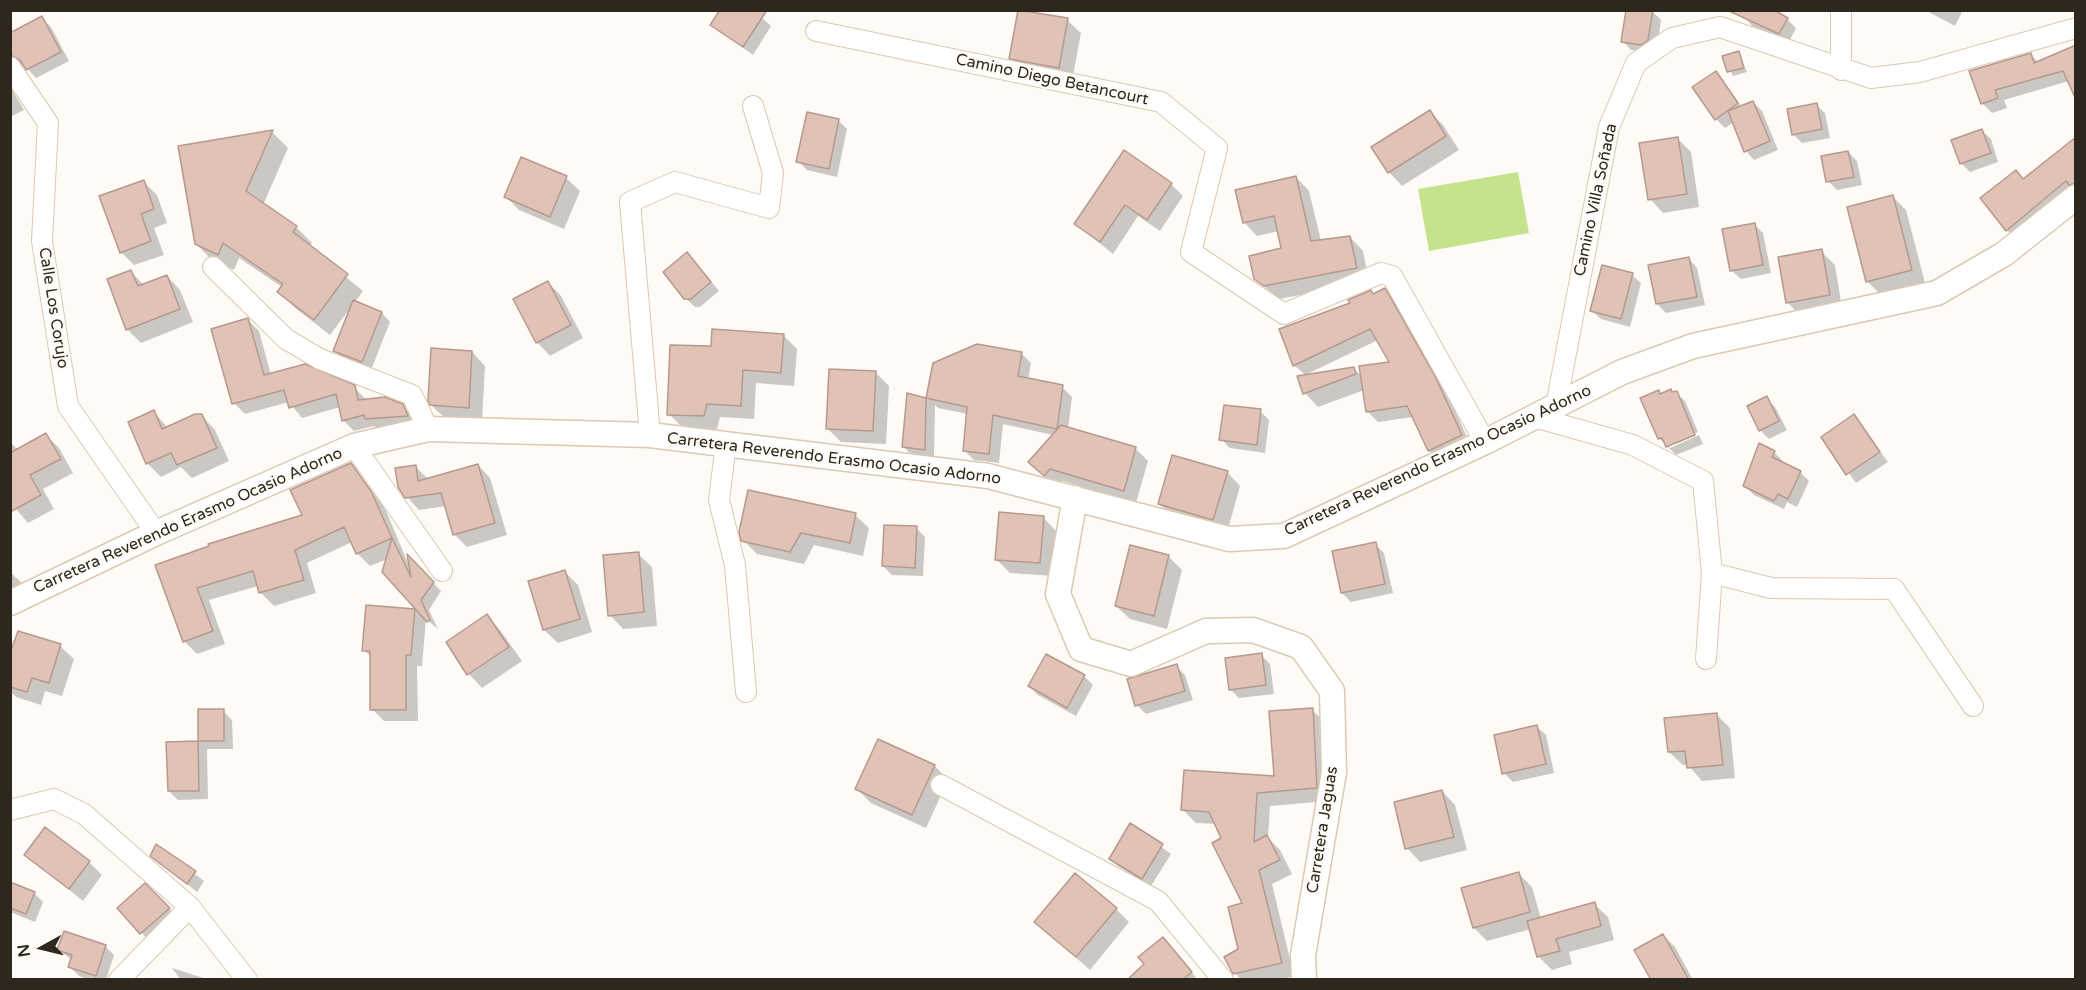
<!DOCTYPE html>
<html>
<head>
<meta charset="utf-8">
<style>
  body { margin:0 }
  #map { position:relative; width:2086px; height:990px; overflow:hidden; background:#fefaf5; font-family:"Varela Round",sans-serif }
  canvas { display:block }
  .frame { position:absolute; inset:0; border:12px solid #2e271e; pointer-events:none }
  .north { position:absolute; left:12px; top:918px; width:60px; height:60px; -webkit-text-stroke:4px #fefaf5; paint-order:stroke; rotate:262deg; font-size:16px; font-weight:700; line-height:24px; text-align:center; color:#2e271e }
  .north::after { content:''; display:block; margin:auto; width:21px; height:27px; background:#2e271e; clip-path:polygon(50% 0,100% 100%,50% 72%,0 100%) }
</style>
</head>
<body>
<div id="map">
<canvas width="2086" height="990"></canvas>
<div class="frame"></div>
<div class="north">N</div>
</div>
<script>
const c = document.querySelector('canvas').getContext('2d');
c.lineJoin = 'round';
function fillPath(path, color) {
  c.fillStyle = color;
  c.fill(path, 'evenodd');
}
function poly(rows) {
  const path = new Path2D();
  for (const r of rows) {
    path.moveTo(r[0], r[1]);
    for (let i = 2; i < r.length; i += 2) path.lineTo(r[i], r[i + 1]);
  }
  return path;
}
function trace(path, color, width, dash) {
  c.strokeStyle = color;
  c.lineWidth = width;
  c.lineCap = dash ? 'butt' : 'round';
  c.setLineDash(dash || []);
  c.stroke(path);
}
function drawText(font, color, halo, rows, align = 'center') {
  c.font = font + ' "Varela Round",sans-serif';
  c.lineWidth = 5;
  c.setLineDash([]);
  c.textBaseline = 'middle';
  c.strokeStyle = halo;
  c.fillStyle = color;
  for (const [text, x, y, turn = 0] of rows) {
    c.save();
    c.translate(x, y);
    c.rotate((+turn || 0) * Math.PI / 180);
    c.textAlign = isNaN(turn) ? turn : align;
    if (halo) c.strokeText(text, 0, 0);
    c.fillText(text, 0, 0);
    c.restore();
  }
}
fillPath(poly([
  [1518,172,1529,233,1429,251,1418,189]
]), '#c5e38c');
fillPath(poly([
  [753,10,771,26,753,55,712,25],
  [1749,10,1787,19,1796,28,1789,42,1753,27,1745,18],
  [1925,10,1963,10,1955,26],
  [1652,11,1661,20,1657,49,1651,53,1631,50,1623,41],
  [42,18,51,27,69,61,36,78,24,65,16,65,10,55,18,52],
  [1067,20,1081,33,1072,81,1025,72,1011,58],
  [2076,47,2069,81,2004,100,2007,108,1992,113,1982,103,1971,72,2031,55,2039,63],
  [1738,53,1747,72,1733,76,1724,57],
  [1716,73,1742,107,1753,102,1762,111,1778,150,1754,160,1746,151,1734,122,1725,128,1716,119],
  [10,86,24,110,10,117],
  [1816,105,1825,113,1830,138,1802,143,1793,134],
  [1430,112,1443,125,1459,150,1402,186,1389,172],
  [838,120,847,129,837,177,807,170,798,161],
  [1982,131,1991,139,1998,162,1970,172,1961,163],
  [272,132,288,148,263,205,296,227,312,243,309,247,363,291,355,302,382,313,390,322,371,370,344,360,335,351,351,307,330,335,295,308,279,292,282,287,239,258,234,270,212,260,196,244],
  [1677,138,1691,152,1699,207,1663,213,1650,199],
  [2076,139,2076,193,2016,239,2007,230,2016,172,2024,180],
  [1848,152,1857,161,1862,185,1837,190,1828,181],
  [1296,177,1309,191,1321,241,1350,237,1363,251,1369,282,1279,299,1255,279,1283,249,1279,231,1257,236,1244,222],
  [566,178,580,191,564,229,519,210,506,197],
  [143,181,157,195,167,223,154,228,164,255,134,265,121,252],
  [1171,184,1183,196,1160,231,1138,216,1113,254,1076,224],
  [1893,197,1906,210,1925,283,1881,295,1867,281],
  [1754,224,1763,233,1771,273,1741,279,1732,271],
  [1821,251,1835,265,1842,308,1801,316,1787,302],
  [1689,259,1697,268,1705,305,1666,313,1657,304],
  [696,263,719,291,700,307,695,307,685,298],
  [131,272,144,285,167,276,180,290,193,322,141,343,127,329],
  [1632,275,1641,283,1630,327,1601,319,1592,311],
  [548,282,561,296,583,338,550,356,537,342],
  [1385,290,1395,301,1445,388,1471,446,1439,461,1429,450,1413,417,1378,422,1368,412,1364,390,1318,407,1305,393,1354,369,1363,377,1392,363,1378,340,1305,375,1294,365,1374,295],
  [248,320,259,331,271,375,354,387,366,400,402,406,414,417,418,426,377,430,374,426,354,431,343,420,340,407,302,418,289,402,245,414,234,403],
  [783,335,797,349,794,386,756,383,754,419,720,417,717,429,683,428,669,414,712,348],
  [472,352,485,366,482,421,445,418,431,405],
  [1021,353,1031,363,1028,380,1062,387,1072,397,1068,429,1136,449,1148,461,1136,503,1063,481,1057,487,1042,474,1053,435,1003,424,999,463,974,460,964,450,968,414,938,408,935,405,934,458,912,456,904,447,908,395,927,400,934,364],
  [876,373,889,386,886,444,841,442,827,428],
  [1658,392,1662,395,1676,393,1685,401,1698,432,1667,445,1670,448,1699,435,1703,444,1676,455,1659,438],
  [1766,398,1775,407,1787,430,1769,439,1760,430],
  [1260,411,1269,420,1265,453,1230,448,1221,439],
  [154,412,168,428,202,416,215,430,229,461,192,478,181,467,161,477,147,463],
  [1854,416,1888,462,1856,483,1823,437],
  [46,435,59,448,73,473,43,489,54,509,28,523,10,502,10,442,18,450],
  [1774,452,1783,461,1782,463,1800,472,1809,481,1797,507,1787,502,1784,509,1754,495,1745,486],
  [351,465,384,506,410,568,409,558,441,591,429,610,438,629,426,619,422,666,417,666,418,721,384,721,372,709,372,658,364,650,368,606,419,611,387,559,370,566,357,553,352,542,307,563,316,593,274,606,261,593,258,586,209,600,225,644,197,654,184,641,157,566,304,516],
  [478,465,490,478,507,535,467,547,454,534,446,506,419,510,407,497,415,466,429,480],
  [1227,472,1240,486,1227,533,1173,518,1160,504],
  [855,515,869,528,863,556,814,545,804,564,757,554,743,540],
  [1043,517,1056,531,1053,576,1010,573,996,559],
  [916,528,925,537,923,576,892,575,883,566],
  [1375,544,1384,553,1393,593,1351,602,1342,593],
  [638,554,652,567,657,626,623,629,610,615],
  [1168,556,1182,570,1167,629,1130,619,1116,606],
  [10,572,23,584,10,601],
  [565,572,578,585,592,632,558,643,544,630],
  [487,616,500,630,522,661,482,688,469,674,448,643],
  [60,646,74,659,62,696,45,691,41,705,16,697,10,691,10,658],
  [1261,655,1270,664,1274,694,1239,698,1230,689],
  [1176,666,1185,675,1193,700,1146,714,1137,705],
  [1084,676,1093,685,1076,716,1038,695,1029,686],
  [1312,710,1326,723,1329,801,1270,806,1268,838,1280,850,1292,874,1272,884,1294,976,1279,980,1241,980,1235,973,1244,904,1223,839,1217,824,1196,823,1183,810,1276,778],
  [200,711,223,711,232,720,233,749,207,749,208,799,178,800,169,791,168,744,200,742],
  [1716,714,1730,728,1735,778,1702,781,1688,765,1683,765,1669,752],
  [1537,727,1546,735,1554,773,1513,782,1504,773],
  [935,766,948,780,926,828,871,803,857,789],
  [1442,791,1455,805,1467,850,1420,862,1407,848],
  [1131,825,1171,854,1151,886,1119,867,1110,859],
  [157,846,204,881,197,892,152,856],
  [26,855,89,862,102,875,83,901],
  [1518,873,1532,887,1541,919,1594,904,1608,917,1614,940,1569,952,1572,964,1552,970,1539,957,1531,929,1487,941,1474,928],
  [10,884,34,893,43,902,35,922,10,912],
  [145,885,178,917,150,942,119,908],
  [1116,909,1129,922,1090,970,1036,922],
  [1663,935,1675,947,1693,980,1653,980],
  [105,946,114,955,106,980,91,980,79,976,70,967,72,960,59,950],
  [1171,948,1198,980,1129,980],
  [172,968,210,980,181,980]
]), '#0003');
const building = poly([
  [720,10,767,10,743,47,710,25,720,10],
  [1018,10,1068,18,1059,68,1009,59,1018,10],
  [1626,10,1653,10,1648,40,1641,45,1621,42,1626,10],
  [1727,10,1774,10,1788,18,1779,34,1727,10],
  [42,16,61,52,26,70,20,60,10,55,10,33,42,16],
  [2076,45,2076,100,2063,71,1995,90,1998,98,1981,104,1969,71,2031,53,2034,63,2076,45],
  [1739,51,1744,68,1727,72,1722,56,1739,51],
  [1716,71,1738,103,1715,120,1692,87,1716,71],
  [1753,101,1770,141,1744,152,1728,111,1753,101],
  [1817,103,1822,129,1792,135,1787,109,1817,103],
  [1430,110,1446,136,1388,173,1371,147,1430,110],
  [807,112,839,119,829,169,796,162,807,112],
  [1982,129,1991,153,1960,164,1951,140,1982,129],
  [273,130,246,191,297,226,293,232,348,274,314,320,277,292,283,284,223,243,218,255,195,244,178,146,273,130],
  [1678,137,1687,194,1648,200,1639,143,1678,137],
  [2076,137,2076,183,2069,185,2066,181,2006,231,1980,198,2016,170,2023,179,2076,137],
  [1124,150,1172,183,1147,220,1125,205,1100,242,1074,224,1124,150],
  [1848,151,1854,177,1826,182,1821,156,1848,151],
  [521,157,567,176,550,217,504,197,521,157],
  [1296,176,1311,241,1350,236,1357,268,1264,286,1254,279,1249,256,1281,248,1274,216,1243,223,1235,190,1296,176],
  [144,180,154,209,141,214,151,241,120,253,99,196,144,180],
  [1893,195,1912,270,1866,282,1847,207,1893,195],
  [1755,223,1763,265,1730,271,1722,229,1755,223],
  [1822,249,1830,295,1786,303,1778,257,1822,249],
  [687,252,711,282,691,299,684,299,663,272,687,252],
  [1689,257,1697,297,1656,304,1648,265,1689,257],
  [1602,265,1633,273,1621,319,1590,311,1602,265],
  [131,270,138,286,167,275,180,309,126,330,107,279,131,270],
  [548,281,571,325,536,343,513,299,548,281],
  [1385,288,1435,376,1462,435,1428,451,1407,406,1366,412,1359,366,1389,362,1370,329,1293,366,1279,329,1350,303,1348,300,1371,290,1373,294,1385,288],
  [353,300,382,312,362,362,333,351,353,300],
  [248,318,264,375,305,364,355,385,358,400,385,397,403,404,408,416,365,419,364,415,342,421,336,394,289,408,284,390,232,404,211,329,248,318],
  [712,329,784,334,781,373,743,370,741,406,707,404,704,416,667,415,670,345,711,346,712,329],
  [977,344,1022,352,1018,376,1063,385,1057,429,993,415,989,454,963,451,967,407,926,398,933,363,977,344],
  [431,348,472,351,469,408,430,405,428,400,431,348],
  [1354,367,1356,374,1303,394,1297,376,1354,367],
  [829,369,876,371,873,431,826,429,829,369],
  [1671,389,1672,392,1677,391,1695,435,1666,447,1662,438,1658,439,1640,398,1659,390,1660,394,1671,389],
  [907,393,926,398,925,450,902,447,907,393],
  [1767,396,1779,421,1759,431,1747,406,1767,396],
  [1224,405,1261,409,1257,445,1219,440,1224,405],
  [154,410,162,429,195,414,202,414,217,448,177,465,171,453,146,464,128,422,154,410],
  [1854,414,1880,452,1846,475,1821,437,1854,414],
  [1061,425,1136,447,1124,491,1050,469,1044,476,1028,462,1061,425],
  [46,433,61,459,30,475,41,495,10,512,10,453,46,433],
  [1759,443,1775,451,1772,457,1801,471,1788,499,1778,494,1774,501,1743,486,1759,443],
  [1172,455,1228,471,1213,520,1158,504,1172,455],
  [351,463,371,491,392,538,356,554,344,527,295,550,304,580,259,593,253,571,197,588,213,631,183,642,155,565,209,546,208,544,302,515,290,490,351,463],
  [478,464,495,523,453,535,441,493,405,498,398,487,395,468,416,465,418,481,478,464],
  [748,490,856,513,850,543,801,533,790,552,741,541,739,532,748,490],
  [999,512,1044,516,1040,563,995,560,999,512],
  [884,525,917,526,915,568,882,566,884,525],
  [392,538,411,577,407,554,434,582,421,600,430,620,427,622,382,572,392,538],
  [1376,542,1385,584,1341,593,1332,551,1376,542],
  [1130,545,1169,555,1154,616,1115,606,1130,545],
  [639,552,644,612,608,616,603,555,639,552],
  [565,570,580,619,543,630,528,581,565,570],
  [366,605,415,609,411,655,406,655,406,710,370,710,370,651,362,651,366,605],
  [487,614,509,647,467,675,446,642,487,614],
  [18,631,61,644,49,683,32,678,27,692,10,687,10,653,18,631],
  [1262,653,1266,685,1229,690,1225,658,1262,653],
  [1046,654,1085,675,1067,708,1028,686,1046,654],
  [1177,664,1185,691,1135,706,1127,679,1177,664],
  [1313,708,1317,788,1257,793,1254,842,1267,835,1280,860,1259,870,1282,963,1233,974,1224,957,1238,949,1228,907,1242,903,1212,843,1221,838,1209,812,1181,810,1184,770,1274,776,1269,711,1313,708],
  [198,709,224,709,224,741,198,741,198,709],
  [1717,713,1723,765,1687,768,1685,751,1668,752,1664,718,1717,713],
  [1537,725,1546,764,1502,774,1494,735,1537,725],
  [878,739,935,765,912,815,855,789,878,739],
  [198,741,199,791,168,791,166,742,198,741],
  [1442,790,1454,837,1405,849,1394,802,1442,790],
  [1130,823,1163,844,1142,879,1109,859,1130,823],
  [45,827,90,861,69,889,24,855,45,827],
  [156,844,196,871,187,884,150,856,156,844],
  [1519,872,1530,912,1473,928,1461,888,1519,872],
  [1075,873,1117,908,1076,957,1034,922,1075,873],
  [10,882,35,892,26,914,10,908,10,882],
  [145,883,170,908,140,934,117,908,145,883],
  [1595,902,1601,926,1556,939,1560,951,1537,957,1527,921,1595,902],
  [64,931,106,945,96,976,68,967,72,955,57,950,64,931],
  [1663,934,1689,980,1651,980,1634,950,1663,934],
  [1163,937,1192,972,1182,980,1127,980,1144,964,1138,957,1163,937]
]);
fillPath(building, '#e1c2b7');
trace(building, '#b6998e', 1.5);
const minor = poly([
  [816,31,1161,102,1217,148,1191,252,1284,314,1381,273,1392,276,1485,442],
  [10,67,48,123,42,241,68,406,156,533],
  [1841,70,1841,10],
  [213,267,286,339,320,359,412,395,428,429],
  [1556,406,1609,127,1636,63,1672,38,1720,27,1871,78,1920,72,2076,28],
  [1534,417,1633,445,1703,481,1712,573,1706,659],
  [650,435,630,202,675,182,769,208,773,173,753,106],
  [726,443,719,500,735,565,746,692],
  [354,446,442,571],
  [1712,573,1771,588,1894,589,1973,706],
  [941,785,1158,901,1223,980],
  [10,810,54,799,84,814,190,907,247,980],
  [119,980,190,907]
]);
const tertiary = poly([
  [1075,498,1058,594,1081,649,1131,664,1206,631,1253,630,1301,647,1332,691,1334,772,1303,955,1304,980],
  [10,603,156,533,354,446,428,429,650,435,988,476,1229,539,1284,536,1485,442,1622,372,1693,346,1937,293,2004,254,2076,197]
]);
trace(minor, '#dcc9b1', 22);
trace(tertiary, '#dcc9b1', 27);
trace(minor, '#fff', 20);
trace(tertiary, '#fff', 24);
drawText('16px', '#2e271e', '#fefaf5', [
  ["Camino Diego Betancourt",1052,80,12],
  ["Camino Villa Soñada",1596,200,-78],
  ["Calle Los Corujo",53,308,81],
  ["Carretera Reverendo Erasmo Ocasio Adorno",834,459,7],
  ["Carretera Reverendo Erasmo Ocasio Adorno",1438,461,-25],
  ["Carretera Reverendo Erasmo Ocasio Adorno",188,521,-24],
  ["Carretera Jaguas",1323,830,-81]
]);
</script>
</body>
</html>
